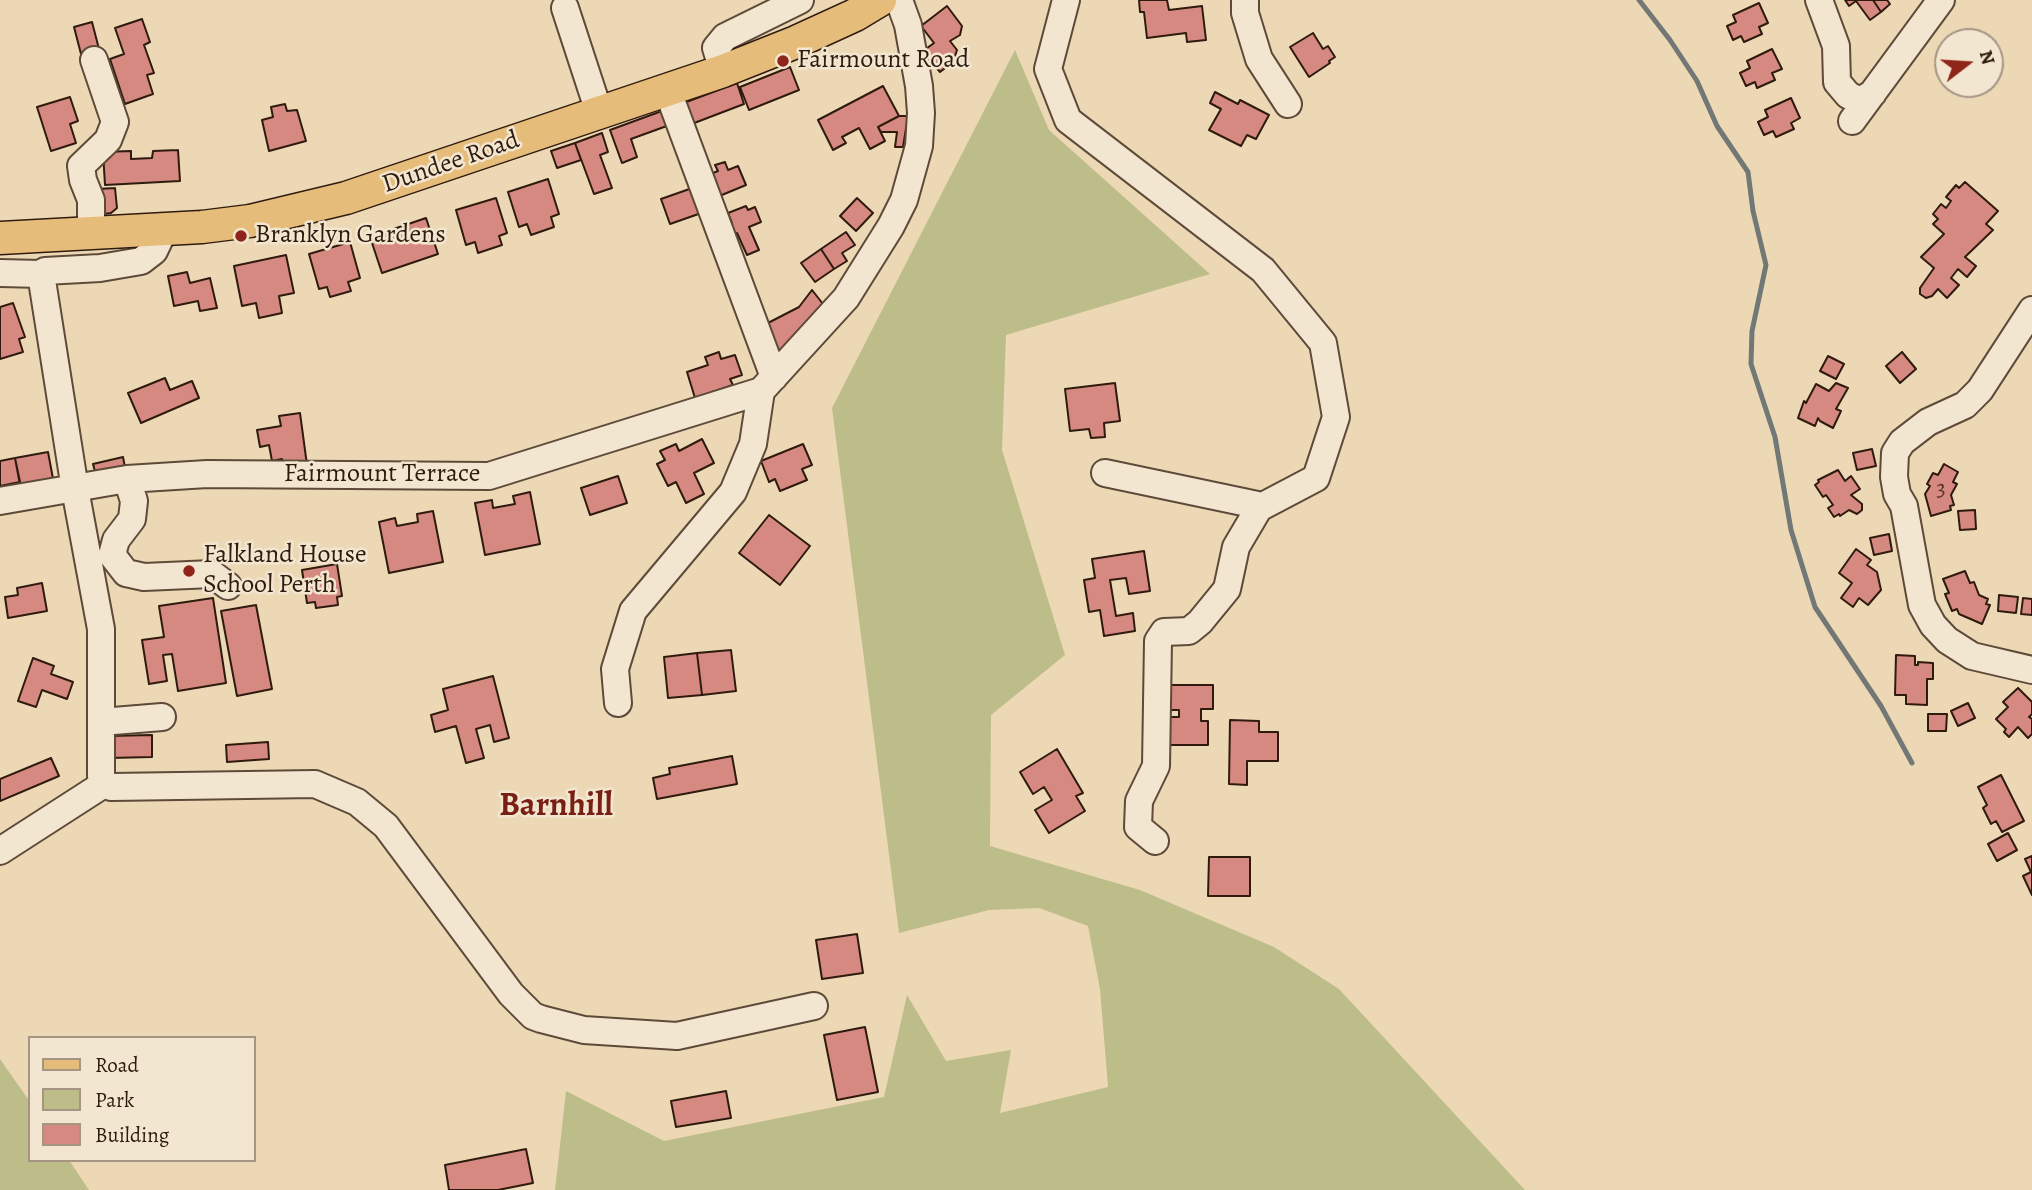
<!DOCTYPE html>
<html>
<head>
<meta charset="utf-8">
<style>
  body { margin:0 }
  #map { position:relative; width:2032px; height:1190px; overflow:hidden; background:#edd8b6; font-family:Alegreya,serif }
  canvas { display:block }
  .legend { position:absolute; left:28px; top:1036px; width:228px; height:126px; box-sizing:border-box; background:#f3e6d0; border:2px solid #a59582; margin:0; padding:9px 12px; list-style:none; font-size:21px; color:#2f1b0e }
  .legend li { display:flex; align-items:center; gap:14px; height:35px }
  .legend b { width:35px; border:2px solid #a59582 }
  .north { position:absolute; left:1934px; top:28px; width:70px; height:70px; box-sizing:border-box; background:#f3e6d0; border:2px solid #a59582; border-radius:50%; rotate:73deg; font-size:19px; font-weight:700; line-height:28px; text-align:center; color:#2f1b0e }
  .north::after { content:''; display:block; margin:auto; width:24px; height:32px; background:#8f2418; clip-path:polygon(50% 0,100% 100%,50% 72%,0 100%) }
</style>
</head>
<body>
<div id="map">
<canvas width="2032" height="1190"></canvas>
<ul class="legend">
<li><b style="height:9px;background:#e6bc7b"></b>Road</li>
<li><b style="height:19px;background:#bdbd8a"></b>Park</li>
<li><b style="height:19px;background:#d68981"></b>Building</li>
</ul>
<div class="north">N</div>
</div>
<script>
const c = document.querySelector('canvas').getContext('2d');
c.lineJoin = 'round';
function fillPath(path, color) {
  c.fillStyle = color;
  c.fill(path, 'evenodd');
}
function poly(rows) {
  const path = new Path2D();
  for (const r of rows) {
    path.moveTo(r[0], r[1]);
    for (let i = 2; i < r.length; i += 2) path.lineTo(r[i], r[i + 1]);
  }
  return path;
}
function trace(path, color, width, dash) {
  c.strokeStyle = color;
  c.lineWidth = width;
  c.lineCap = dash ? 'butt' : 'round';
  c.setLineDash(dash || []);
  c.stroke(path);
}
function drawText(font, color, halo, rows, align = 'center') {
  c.font = font + ' Alegreya,serif';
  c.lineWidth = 5;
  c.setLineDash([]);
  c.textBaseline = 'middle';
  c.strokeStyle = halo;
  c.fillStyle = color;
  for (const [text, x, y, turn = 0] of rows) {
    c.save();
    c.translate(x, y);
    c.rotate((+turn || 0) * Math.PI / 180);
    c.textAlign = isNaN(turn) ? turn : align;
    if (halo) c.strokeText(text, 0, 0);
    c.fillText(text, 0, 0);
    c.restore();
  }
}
fillPath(poly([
  [1015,50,1049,130,1210,274,1006,335,1002,450,1065,655,991,715,990,846,1140,890,1274,947,1339,989,1525,1190,555,1190,566,1091,664,1141,884,1097,907,995,946,1061,1011,1050,1000,1113,1108,1087,1100,989,1088,926,1039,908,989,910,899,933,832,408],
  [0,1059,30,1102,30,1160,69,1160,89,1190,0,1190]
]), '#bdbd8a');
trace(poly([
  [1639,0,1670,40,1697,81,1717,126,1748,172,1753,211,1766,265,1752,331,1751,364,1775,437,1791,530,1815,607,1881,706,1912,763]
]), '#727875', 5);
const building = poly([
  [1139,0,1167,0,1169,10,1202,6,1206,40,1187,42,1186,33,1147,38,1144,12,1140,12,1139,0],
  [1845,0,1873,0,1881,12,1870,20,1856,1,1849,6,1845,0],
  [1873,0,1887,0,1890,4,1881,12,1873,0],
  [1759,3,1768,23,1759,27,1762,34,1744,42,1741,36,1733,40,1727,26,1736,22,1733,15,1759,3],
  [947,6,962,26,960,35,950,41,957,50,953,62,940,72,923,51,934,43,921,26,947,6],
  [142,19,150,42,144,45,154,73,147,75,153,94,125,104,110,59,124,54,115,28,142,19],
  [92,22,99,49,81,54,74,27,92,22],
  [1313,33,1323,49,1328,46,1335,57,1329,61,1330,63,1309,77,1290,47,1313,33],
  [1772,49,1782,69,1772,73,1775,80,1757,88,1755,82,1746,86,1740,73,1750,68,1747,61,1772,49],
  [790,67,799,90,749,110,740,87,790,67],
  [737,83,744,104,689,125,681,104,737,83],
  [883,86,899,116,878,127,885,141,870,149,859,128,842,137,846,143,833,150,818,120,883,86],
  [1215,92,1238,104,1240,100,1269,115,1256,139,1247,135,1241,146,1209,130,1221,109,1210,103,1215,92],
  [70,97,78,121,70,124,76,143,51,151,37,107,70,97],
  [1791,98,1800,118,1791,123,1794,129,1776,137,1773,131,1764,135,1758,122,1768,117,1765,110,1791,98],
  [285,104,287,111,297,110,306,141,269,151,262,120,273,117,271,107,285,104],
  [670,108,675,123,631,139,637,157,622,163,610,130,670,108],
  [899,116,908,116,903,147,895,147,897,132,881,132,878,127,899,116],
  [602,133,608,152,600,155,612,188,594,194,575,143,602,133],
  [575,143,581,160,557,168,551,151,575,143],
  [178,150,180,181,105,185,103,152,131,151,131,159,152,158,153,151,178,150],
  [725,162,728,170,738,166,746,185,717,197,708,175,718,171,715,165,725,162],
  [548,179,559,214,551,217,554,227,531,235,527,224,519,227,508,192,548,179],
  [1965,182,1998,211,1986,224,1993,230,1965,257,1976,266,1967,277,1958,269,1951,278,1959,285,1947,298,1938,289,1932,296,1926,298,1920,294,1920,288,1934,268,1921,257,1944,234,1933,224,1938,219,1933,214,1941,204,1946,208,1951,201,1946,197,1956,185,1959,188,1965,182],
  [698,186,707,211,670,224,661,199,698,186],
  [115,188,117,208,111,213,104,214,97,189,115,188],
  [496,198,507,233,499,236,502,245,478,253,475,242,466,245,456,210,496,198],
  [857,198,873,213,856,231,840,216,857,198],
  [746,206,748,210,755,207,761,222,749,227,759,250,747,255,737,233,733,235,729,225,732,223,728,213,746,206],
  [426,218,438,254,382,273,370,237,426,218],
  [846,232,855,245,842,253,847,261,834,269,821,249,846,232],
  [350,242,360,278,348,282,351,291,330,297,327,287,319,289,309,254,350,242],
  [821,249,834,269,815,282,801,263,821,249],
  [286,255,294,293,279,296,282,313,259,318,256,303,242,306,234,266,286,255],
  [187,272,190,283,210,278,217,308,200,311,198,301,174,306,168,276,187,272],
  [812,290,823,304,773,367,770,348,776,344,766,324,799,307,812,290],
  [13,303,25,337,19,339,23,352,0,359,0,307,13,303],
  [719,352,721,359,735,355,742,375,730,379,733,385,695,398,687,372,708,365,705,357,719,352],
  [1902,352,1916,369,1900,383,1886,366,1902,352],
  [1828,356,1844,364,1836,379,1820,371,1828,356],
  [165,378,170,390,192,381,199,398,141,423,128,393,165,378],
  [1115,383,1120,421,1104,423,1105,437,1091,438,1089,429,1070,431,1065,389,1115,383],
  [1836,383,1848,388,1836,409,1841,411,1833,428,1820,421,1818,418,1815,426,1798,418,1804,401,1806,403,1816,384,1829,391,1836,383],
  [300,413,307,465,284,468,282,459,272,461,269,445,260,447,257,430,281,426,279,416,300,413],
  [702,439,714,463,694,473,704,494,686,503,676,482,668,486,657,464,665,460,660,451,676,444,679,451,702,439],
  [803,444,812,465,802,469,807,480,780,491,775,479,769,482,761,461,803,444],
  [1872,449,1876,466,1857,470,1853,453,1872,449],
  [48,452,54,484,21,490,15,458,48,452],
  [123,457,126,473,97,479,93,464,123,457],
  [15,458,20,482,0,486,0,461,15,458],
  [1944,464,1958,472,1953,482,1957,484,1951,495,1954,505,1950,506,1951,510,1931,516,1925,494,1930,486,1927,484,1933,473,1938,475,1944,464],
  [1838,470,1845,481,1851,476,1860,489,1851,495,1862,504,1862,510,1857,514,1849,510,1840,516,1839,514,1834,517,1828,508,1833,505,1826,495,1823,497,1815,485,1819,482,1818,480,1838,470],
  [618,476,627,503,590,515,581,488,618,476],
  [530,492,540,544,485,555,475,503,492,500,493,508,515,504,513,496,530,492],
  [1975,510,1976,529,1960,530,1958,511,1975,510],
  [433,511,443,562,389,573,379,522,395,518,397,526,418,522,417,514,433,511],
  [769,515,810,546,780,585,739,553,769,515],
  [1889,534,1892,551,1874,555,1870,538,1889,534],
  [1856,549,1871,560,1867,565,1877,572,1881,590,1868,605,1859,598,1853,607,1841,598,1852,583,1839,573,1856,549],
  [1144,551,1150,591,1129,594,1126,578,1110,580,1116,616,1133,613,1135,631,1104,636,1100,610,1089,612,1084,580,1095,578,1092,559,1144,551],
  [337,564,342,596,337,597,338,605,316,608,315,602,307,603,302,570,337,564],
  [1965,571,1970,583,1974,582,1979,595,1988,599,1986,604,1990,605,1982,624,1959,614,1957,609,1952,611,1945,594,1949,593,1943,579,1965,571],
  [42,583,47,611,8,618,5,597,18,595,17,588,42,583],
  [1999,595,2018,597,2016,613,1998,611,1999,595],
  [213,598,226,683,178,691,172,654,163,655,167,681,149,684,142,640,164,637,159,606,213,598],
  [2023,598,2032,599,2032,615,2021,614,2023,598],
  [256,605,272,689,237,696,221,611,256,605],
  [731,650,736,691,702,695,697,653,731,650],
  [697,653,702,695,668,698,664,657,697,653],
  [1896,655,1915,656,1915,665,1918,665,1918,662,1933,663,1933,679,1927,679,1927,705,1906,704,1906,695,1895,695,1896,655],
  [33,658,54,666,51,674,73,682,67,699,42,690,36,707,18,701,33,658],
  [493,676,509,738,494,742,490,725,476,729,484,758,466,763,456,726,435,732,431,715,448,710,443,689,493,676],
  [1169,685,1213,685,1213,709,1201,709,1201,721,1208,721,1208,745,1167,745,1167,717,1179,717,1179,710,1169,710,1169,685],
  [2018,688,2032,702,2032,714,2029,717,2032,719,2032,734,2028,738,2018,727,2009,737,2004,732,2006,729,1996,719,2008,707,2003,702,2018,688],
  [1968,703,1975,718,1958,726,1951,711,1968,703],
  [1928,714,1947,714,1946,731,1928,731,1928,714],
  [1230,720,1259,721,1259,732,1278,732,1278,761,1247,761,1247,785,1229,784,1230,720],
  [152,735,152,757,109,758,108,736,152,735],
  [268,742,269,759,227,762,226,745,268,742],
  [1057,749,1083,793,1076,796,1085,811,1049,833,1035,810,1052,800,1044,787,1033,794,1020,772,1057,749],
  [732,756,737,784,657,799,653,778,670,774,669,768,732,756],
  [51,758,59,776,0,801,0,779,51,758],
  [2001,775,2024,821,2002,832,1996,821,1991,824,1983,808,1987,805,1978,787,2001,775],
  [2008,833,2017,850,1997,861,1988,844,2008,833],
  [2032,856,2032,895,2023,876,2031,872,2025,859,2032,856],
  [1209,857,1250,857,1250,896,1208,896,1209,857],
  [857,934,863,973,822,979,816,940,857,934],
  [865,1027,878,1092,837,1100,824,1035,865,1027],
  [726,1091,731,1118,676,1127,671,1101,726,1091],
  [526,1149,533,1183,498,1190,449,1190,445,1165,526,1149]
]);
fillPath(building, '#d68981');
trace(building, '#2f1b0e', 2);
const minor = poly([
  [1066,0,1048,69,1068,120,1263,270,1323,343,1336,417,1316,478,1259,508,1236,547,1227,589,1200,622,1189,631,1164,632,1158,641,1156,766,1139,801,1138,827,1155,841],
  [1245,0,1245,13,1259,59,1288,104],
  [1819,0,1836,46,1837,82,1848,95,1860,101,1873,93],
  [565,8,599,112],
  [723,71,716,48,725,37,800,0],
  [667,89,774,377],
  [1852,121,1941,0],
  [91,233,91,200,83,180,81,166,108,140,115,122,94,60],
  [0,273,41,274,45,271,100,268,141,261,154,251,164,230],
  [41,274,75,489,101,629,101,776,104,784,111,787,315,784,357,802,386,826,511,994,533,1016,541,1019,584,1030,677,1036,814,1006],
  [2032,310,1980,390,1965,405,1928,422,1902,442,1895,453,1894,477,1897,494,1904,506,1922,605,1933,625,1947,640,1972,656,2032,670],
  [1105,473,1262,506],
  [127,479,134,501,132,519,116,540,112,555,126,573,144,577,212,574,228,586],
  [0,501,127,479,207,474,489,476,761,391],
  [618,703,615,669,633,611,733,492,753,444,761,391,846,298,891,226,904,200,919,146,921,113,919,86,908,25,899,0],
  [101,722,162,717],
  [0,851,104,784]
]);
const major = poly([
  [0,238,202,227,250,221,346,198,723,71,796,42,855,15,880,0]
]);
trace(minor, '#5e4a38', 30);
trace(major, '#2f1b0e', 35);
trace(minor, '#f3e6d0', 26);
trace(major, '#e6bc7b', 32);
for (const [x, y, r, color] of [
  [783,61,7,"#8f2418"],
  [241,236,7,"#8f2418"],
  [189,571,7,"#8f2418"]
]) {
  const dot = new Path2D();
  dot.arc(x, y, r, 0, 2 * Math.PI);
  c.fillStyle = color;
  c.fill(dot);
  trace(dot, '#f3e6d0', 2.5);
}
drawText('23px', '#59362b', null, [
  ["3",1941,490]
]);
drawText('26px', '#2f1b0e', '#f3e6d0', [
  ["Fairmount Road",797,61],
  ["Branklyn Gardens",255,236],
  ["Falkland House",203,556],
  ["School Perth",203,586]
], 'left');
drawText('26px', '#2f1b0e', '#f3e6d0', [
  ["Dundee Road",451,163,-19],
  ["Fairmount Terrace",382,475]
]);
drawText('bold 33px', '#7a1f14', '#f3e6d0', [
  ["Barnhill",556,807]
]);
</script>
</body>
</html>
